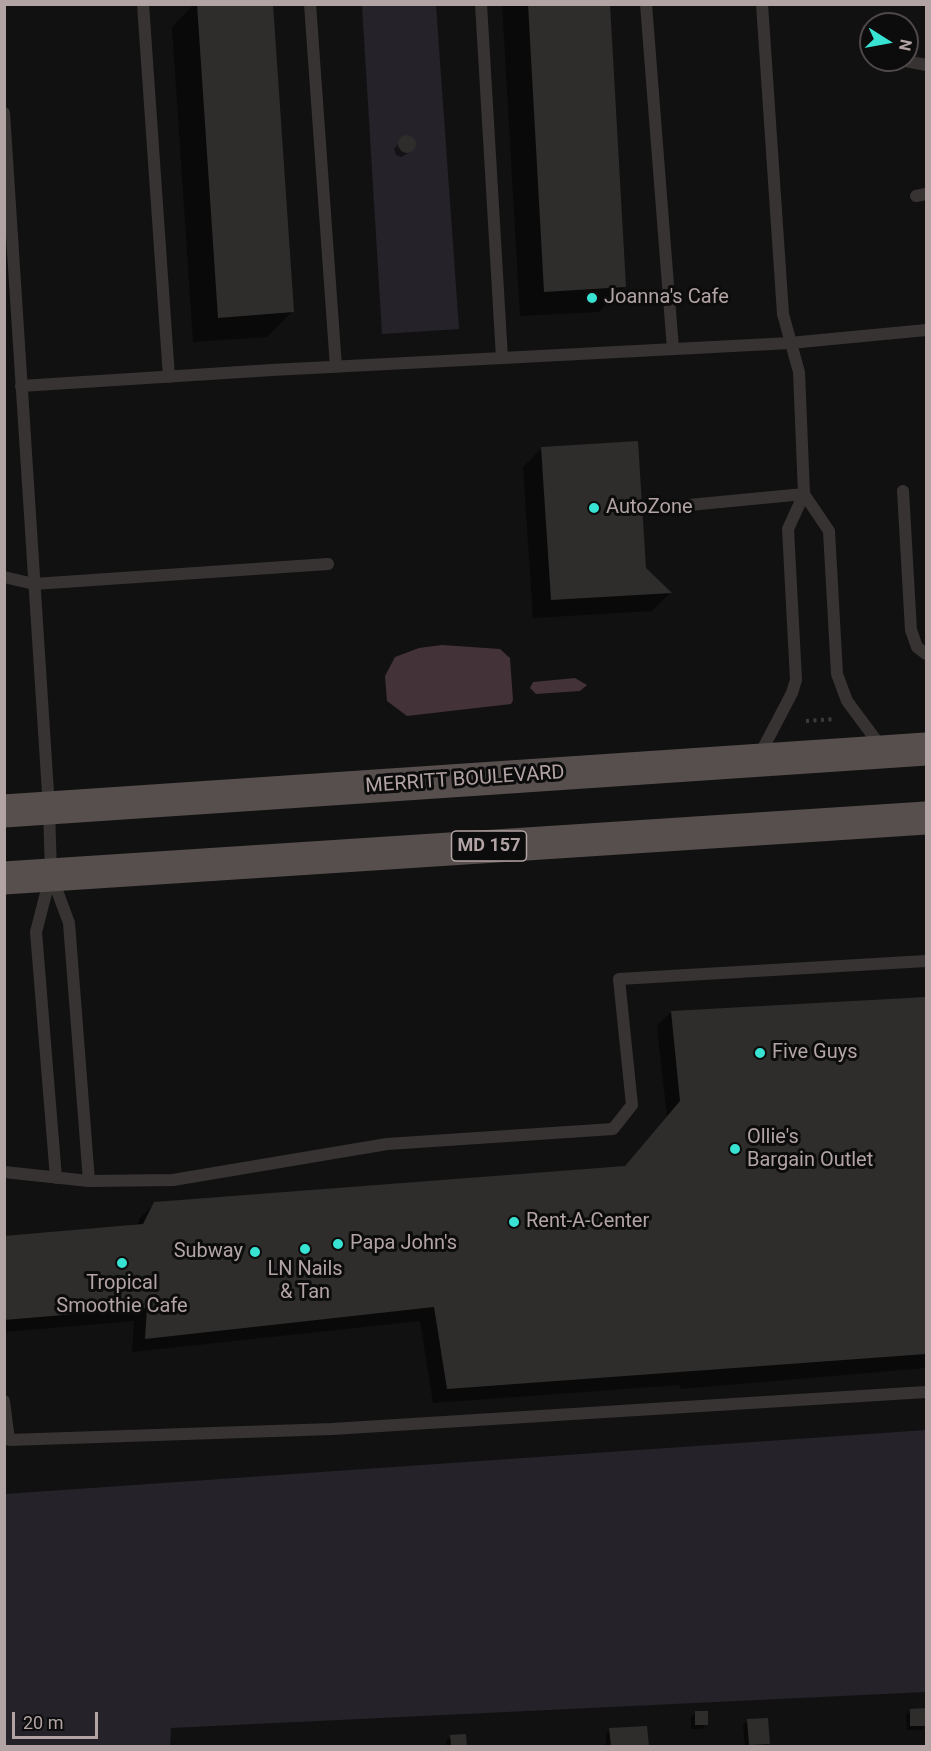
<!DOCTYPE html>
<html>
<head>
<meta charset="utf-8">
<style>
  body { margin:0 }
  #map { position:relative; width:931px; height:1751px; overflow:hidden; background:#121111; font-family:Roboto,sans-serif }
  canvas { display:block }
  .frame { position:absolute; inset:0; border:6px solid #b2a3a4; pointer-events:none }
  .north { position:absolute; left:859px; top:12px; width:60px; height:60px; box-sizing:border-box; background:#0d0c0c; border:2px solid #4f4849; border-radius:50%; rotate:101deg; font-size:16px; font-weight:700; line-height:24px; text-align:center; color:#b2a3a4 }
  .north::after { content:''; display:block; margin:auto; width:21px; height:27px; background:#39e3d3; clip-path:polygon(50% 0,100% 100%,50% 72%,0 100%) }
  .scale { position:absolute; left:12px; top:1712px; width:86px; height:27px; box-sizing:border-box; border:3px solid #b2a3a4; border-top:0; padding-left:8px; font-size:18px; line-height:21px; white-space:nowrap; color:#b2a3a4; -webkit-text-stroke:4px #0d0c0c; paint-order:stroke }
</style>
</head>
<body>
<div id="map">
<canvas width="931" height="1751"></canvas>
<div class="frame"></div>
<div class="north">N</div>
<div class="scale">20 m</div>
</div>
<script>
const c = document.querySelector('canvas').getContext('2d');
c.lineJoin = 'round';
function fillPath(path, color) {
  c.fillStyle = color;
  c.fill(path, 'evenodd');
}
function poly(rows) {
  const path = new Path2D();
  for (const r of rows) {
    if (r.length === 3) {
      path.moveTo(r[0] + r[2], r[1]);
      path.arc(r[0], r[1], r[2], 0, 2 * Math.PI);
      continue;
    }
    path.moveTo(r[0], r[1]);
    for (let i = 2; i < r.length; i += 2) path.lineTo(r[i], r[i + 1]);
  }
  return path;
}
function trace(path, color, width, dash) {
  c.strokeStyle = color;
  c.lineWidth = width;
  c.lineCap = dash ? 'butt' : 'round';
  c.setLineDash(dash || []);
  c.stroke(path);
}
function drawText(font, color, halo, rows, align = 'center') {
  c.font = font + ' Roboto,sans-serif';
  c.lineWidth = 6;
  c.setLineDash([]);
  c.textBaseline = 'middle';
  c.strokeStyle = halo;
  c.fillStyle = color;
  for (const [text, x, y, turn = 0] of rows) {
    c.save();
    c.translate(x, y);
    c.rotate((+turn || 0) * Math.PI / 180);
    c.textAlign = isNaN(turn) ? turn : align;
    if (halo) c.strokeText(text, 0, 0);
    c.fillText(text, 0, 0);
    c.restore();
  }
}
fillPath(poly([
  [362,5,436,5,459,329,382,334],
  [926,1430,926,1692,171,1728,170,1746,5,1746,5,1494]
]), '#25222a');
fillPath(poly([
  [442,645,500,649,510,658,513,700,511,704,407,716,387,701,385,676,395,657,419,648],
  [575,678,587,685,580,691,536,694,530,688,533,682]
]), '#433237');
fillPath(poly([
  [194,4,272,4,292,312,267,337,193,342,172,27],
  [502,4,609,4,625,286,599,312,520,316],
  [412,139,412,149,407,154,401,157,396,155,394,149,401,140],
  [542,448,644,569,670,593,652,611,533,618,523,467],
  [926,998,926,1368,680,1389,680,1385,433,1403,420,1321,132,1352,134,1321,4,1332,4,1237,136,1227,140,1218,155,1203,624,1167,667,1117,657,1026,671,1012],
  [926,1710,926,1725,922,1730,907,1730,906,1715,911,1711],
  [696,1713,706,1724,702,1729,691,1729,691,1717],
  [748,1721,768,1744,766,1746,745,1746,743,1725],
  [646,1727,647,1746,606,1746,606,1734,610,1730],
  [465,1736,465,1746,447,1746,446,1741,451,1737]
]), '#0007');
fillPath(poly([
  [197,4,273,4,294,312,218,318],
  [528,4,610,4,626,287,544,292],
  [407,144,9],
  [638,441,646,568,672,593,551,600,541,447],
  [926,997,926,1354,447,1389,434,1307,145,1339,147,1308,4,1320,4,1236,143,1224,154,1202,625,1166,680,1101,671,1011],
  [926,1708,926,1726,910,1726,910,1709],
  [695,1711,708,1711,708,1725,695,1725],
  [768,1718,770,1744,749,1745,747,1719],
  [647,1726,649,1746,611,1746,609,1728],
  [466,1734,467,1746,451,1746,450,1735]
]), '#2e2d2c');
trace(poly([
  [806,721,835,719]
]), '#403a3b', 4, [3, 4.5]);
trace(poly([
  [143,4,169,377],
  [310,4,336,367],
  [481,4,502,358],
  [646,4,673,349],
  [906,61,926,65],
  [4,113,49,808,51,874,36,932,56,1178],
  [916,196,926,194],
  [21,386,272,370,790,343,926,330],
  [903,491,911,630,917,647,926,654],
  [804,494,829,531,837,674,847,701,882,748],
  [689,505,804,494],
  [4,577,34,584,328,564],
  [759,756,792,693,796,680,788,529,804,494,799,372,783,314,762,4],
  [52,877,69,923,89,1181],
  [4,1172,89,1181,173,1180,387,1144,613,1129,632,1105,619,979,926,961],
  [4,1401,9,1440,332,1429,926,1392]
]), '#373332', 12);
trace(poly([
  [4,811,926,749],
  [4,878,926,818]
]), '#564f4e', 33);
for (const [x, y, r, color] of [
  [592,298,6,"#39e3d3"],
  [594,508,6,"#39e3d3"],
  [760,1053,6,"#39e3d3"],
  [735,1149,6,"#39e3d3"],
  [514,1222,6,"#39e3d3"],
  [338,1244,6,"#39e3d3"],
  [305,1249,6,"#39e3d3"],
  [255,1252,6,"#39e3d3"],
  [122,1263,6,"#39e3d3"]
]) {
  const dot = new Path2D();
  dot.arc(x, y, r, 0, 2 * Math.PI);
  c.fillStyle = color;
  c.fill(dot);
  trace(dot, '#0d0c0c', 2);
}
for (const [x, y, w] of [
  [489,846,75]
]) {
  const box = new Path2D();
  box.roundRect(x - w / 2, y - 15, w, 30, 4.5);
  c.fillStyle = '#0d0c0c';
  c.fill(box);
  trace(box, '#b2a3a4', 1.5);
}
drawText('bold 18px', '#b2a3a4', null, [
  ["MD 157",489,846]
]);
drawText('20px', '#b2a3a4', '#0d0c0c', [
  ["Joanna's Cafe",604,298],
  ["AutoZone",606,508],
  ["Five Guys",772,1053],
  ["Ollie's",747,1138],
  ["Bargain Outlet",747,1161],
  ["Rent-A-Center",526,1222],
  ["Papa John's",350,1244],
  ["Subway",243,1252,"right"],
  ["LN Nails",305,1270,"center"],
  ["& Tan",305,1293,"center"],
  ["Tropical",122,1284,"center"],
  ["Smoothie Cafe",122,1307,"center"]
], 'left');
drawText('20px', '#b2a3a4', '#0d0c0c', [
  ["MERRITT BOULEVARD",465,780,-4]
]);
</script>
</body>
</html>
